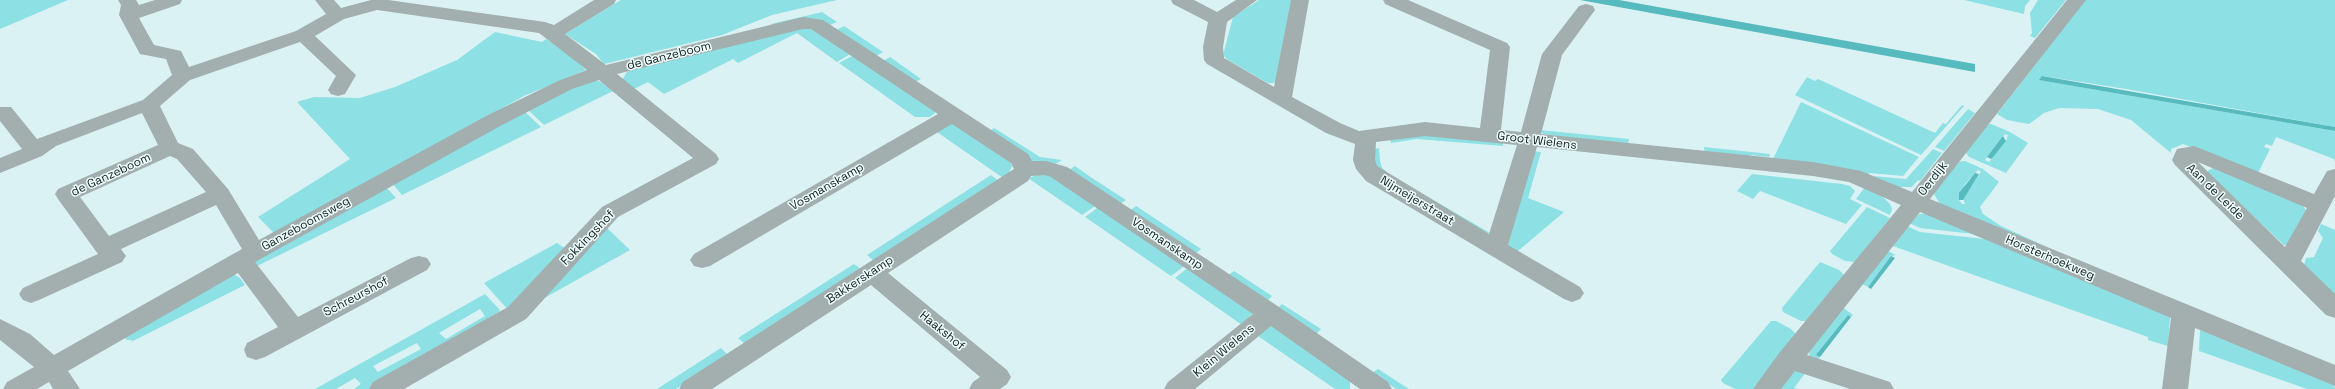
<!DOCTYPE html>
<html>
<head>
<meta charset="utf-8">
<style>
  body { margin:0 }
  canvas { display:block; background:#daf2f3 }
</style>
</head>
<body>
<canvas width="2335" height="389"></canvas>
<script>
const c = document.querySelector('canvas').getContext('2d');
c.lineJoin = 'round';
function fillPath(path, color) {
  c.fillStyle = color;
  c.fill(path, 'evenodd');
}
function poly(rows) {
  const path = new Path2D();
  for (const r of rows) {
    path.moveTo(r[0], r[1]);
    for (let i = 2; i < r.length; i += 2) path.lineTo(r[i], r[i + 1]);
  }
  return path;
}
function drawText(font, color, halo, rows, align = 'center') {
  c.font = font + ' "Space Grotesk",sans-serif';
  c.lineWidth = 3;
  c.setLineDash([]);
  c.textBaseline = 'middle';
  c.strokeStyle = halo;
  c.fillStyle = color;
  for (const [text, x, y, turn = 0] of rows) {
    c.save();
    c.translate(x, y);
    c.rotate((+turn || 0) * Math.PI / 180);
    c.textAlign = isNaN(turn) ? turn : align;
    if (halo) c.strokeText(text, 0, 0);
    c.fillText(text, 0, 0);
    c.restore();
  }
}
fillPath(poly([
  [0,0,68,0,0,29],
  [621,0,837,0,772,15,722,35,604,64,596,54,565,34],
  [1259,0,1293,0,1276,81,1273,83,1268,83,1228,60,1223,55,1233,17],
  [1964,0,2030,0,2025,6,2024,14],
  [2038,0,2066,0,2035,38,2030,36,2032,33,2030,13],
  [2085,0,2335,0,2335,127,2126,89,2043,76,2040,80,2335,131,2335,163,2334,159,2276,137,2272,146,2266,144,2264,147,2270,149,2257,175,2183,144,2171,149,2171,153,2131,120,2098,109,2059,108,2044,113,2029,124,2007,120,1997,114],
  [822,12,837,22,830,25,772,27,771,24],
  [844,26,883,52,876,56,837,30],
  [802,28,810,28,852,53,837,62,797,33,738,63,733,59,664,94,648,82,632,90,622,80,627,72,634,69],
  [495,32,542,42,546,39,570,55,586,70,524,96,274,233,258,217,350,159,297,102,314,97,360,98,395,87,457,60],
  [854,55,937,111,930,117,915,117,839,63],
  [890,57,921,79,915,82,883,61],
  [1807,77,1815,81,1818,79,1935,133,1943,123,1946,124,1962,105,1964,106,1921,155,1795,95],
  [595,80,601,82,613,91,544,125,526,108,554,94],
  [1801,102,1919,157,1903,176,1869,173,1867,176,1772,161],
  [1968,109,1975,113,1944,151,1935,147],
  [523,110,541,127,402,195,392,183],
  [953,123,1010,162,1012,166,1008,175,1003,178,937,132],
  [1984,124,1991,124,2010,132,2028,143,2006,173,1969,157,1964,150],
  [2005,134,2008,135,2006,141,1989,162,1985,160],
  [994,128,1040,157,1062,160,1055,164,1039,163,1028,159,988,132],
  [1540,130,1629,139,1628,145,1543,134],
  [1419,135,1503,142,1503,146,1417,139,1391,143,1390,139],
  [1704,147,1770,154,1769,157,1750,155,1751,159,1705,154],
  [1379,148,1380,161,1382,168,1389,174,1490,233,1485,233,1382,175,1374,162,1375,149],
  [1933,149,1942,153,1920,181,1918,180,1912,187,1896,187,1873,176,1906,179],
  [1533,151,1541,152,1528,198,1564,212,1518,251,1580,288,1507,246],
  [1965,161,1983,169,1999,182,1980,207,1983,214,2001,226,2047,247,1940,204,1934,194,1938,186,1955,162],
  [1978,170,1981,172,1963,198,1965,204,1962,204,1959,200,1965,184],
  [1075,166,1092,178,1126,200,1120,204,1069,170],
  [2213,168,2219,169,2303,205,2306,211,2288,245,2284,245,2206,172],
  [1752,174,1842,184,1850,186,1855,191,1850,199,1862,205,1846,224,1760,191,1753,199,1737,191],
  [991,175,999,181,874,261,867,255],
  [1038,175,1050,175,1098,204,1082,215,1028,178],
  [386,187,396,198,257,266,253,261],
  [1865,187,1884,198,1890,204,1892,209,1890,215,1856,199],
  [1100,206,1187,264,1171,276,1085,217],
  [1136,206,1201,249,1196,253,1129,211],
  [1867,207,1890,218,1855,262,1845,261,1832,254,1830,251],
  [1919,214,1926,214,1983,235,1920,228,1909,223],
  [2321,224,2335,230,2335,300,2304,265,2306,258,2314,257,2323,238,2318,231],
  [1905,225,1920,232,1985,239,2170,317,2168,346,2148,340,2148,337,1890,245],
  [606,227,630,250,532,305],
  [557,243,566,249,510,312,484,283],
  [1886,250,1896,255,1891,256,1868,287,1860,283],
  [1820,262,1839,270,1844,275,1808,321,1801,321,1783,312,1782,308],
  [854,264,862,270,745,344,738,338],
  [1190,266,1255,311,1242,325,1175,278],
  [1234,271,1272,296,1267,301,1227,276],
  [231,273,240,278,245,285,131,342,132,340,127,340,124,337],
  [485,294,500,310,499,312,375,389,354,389,361,384,355,378,336,389,315,389],
  [480,309,485,316,446,339,439,333],
  [417,343,421,349,378,372,373,366],
  [1282,304,1321,329,1315,335,1277,309],
  [1841,306,1853,315,1851,317,1848,315,1817,355,1820,357,1815,363,1809,357,1810,347],
  [1771,321,1776,321,1791,329,1797,335,1753,389,1735,389,1723,383,1721,380],
  [1272,322,1350,379,1350,389,1335,389,1255,334],
  [2200,330,2334,385,2335,389,2307,389,2199,351],
  [721,348,728,355,676,389,657,389],
  [1378,369,1409,389,1396,389,1372,373],
  [1795,369,1806,372,1794,388,1798,389,1777,389]
]), '#8de0e4');
fillPath(poly([
  [1580,0,1619,0,1975,64,1975,72],
  [2042,76,2335,127,2335,131,2039,80],
  [2003,136,2006,141,1994,156,1991,159,1987,157],
  [1975,173,1979,174,1963,200,1959,200,1959,193],
  [1891,256,1895,258,1871,289,1868,287],
  [1848,315,1851,317,1820,357,1816,355]
]), '#56babe');
fillPath(poly([
  [118,0,136,0,139,5,155,0,182,0,180,4,139,18,154,45,181,51,189,67,296,31,326,14,315,0,334,0,341,8,371,0,388,0,545,22,554,25,594,0,616,0,614,4,565,34,606,65,803,17,823,20,1028,154,1032,161,1046,161,1067,167,1279,307,1388,382,1392,389,1360,389,1271,326,1195,389,1164,389,1168,382,1253,314,1051,177,1045,175,1031,176,1028,181,888,273,1007,370,1011,377,1007,384,1000,389,969,389,973,382,980,377,871,285,712,389,679,389,683,382,1014,169,1011,163,952,124,710,266,702,268,694,266,690,260,694,254,938,114,811,29,803,29,617,74,716,154,719,159,716,164,618,217,526,319,404,389,369,389,373,382,508,307,602,207,693,158,599,80,572,89,502,125,255,262,298,317,411,258,419,256,427,258,431,264,427,270,265,357,256,360,247,357,244,350,247,343,278,327,238,273,68,371,80,389,53,389,49,382,37,389,3,389,7,382,34,367,0,340,0,319,30,334,54,355,242,249,216,205,121,249,126,256,122,262,39,300,31,303,23,300,19,294,23,288,98,254,58,199,55,194,58,189,158,145,142,113,56,146,42,156,0,173,0,158,22,149,0,121,0,107,11,107,37,139,143,100,172,75,166,59,140,54,119,15,121,5,118,0],
  [377,10,539,33,587,70,558,81,488,115,259,240,228,189,193,149,178,143,160,106,190,80,300,42,336,76,328,90,331,94,338,96,345,94,356,75,315,36,344,19,377,10],
  [170,156,177,159,206,192,109,236,80,197,170,156],
  [1171,0,1194,0,1217,12,1236,0,1257,0,1227,22,1223,47,1224,58,1274,87,1291,0,1309,0,1292,97,1340,123,1359,131,1425,122,1480,128,1490,50,1385,4,1383,0,1408,0,1507,43,1510,47,1501,130,1521,132,1542,54,1579,6,1586,4,1593,6,1595,10,1562,55,1541,134,1813,162,1861,171,1912,192,2067,0,2086,0,1930,199,2335,365,2335,386,2195,328,2188,389,2162,389,2171,318,1920,212,1807,355,1890,382,1894,389,1850,389,1795,371,1781,389,1753,389,1780,352,1901,205,1849,182,1813,176,1537,147,1508,245,1580,287,1584,293,1580,299,1572,302,1564,299,1366,181,1356,169,1353,160,1355,144,1326,133,1207,64,1204,60,1203,47,1208,22,1173,4,1171,0],
  [1425,136,1517,145,1489,234,1377,166,1375,160,1376,142,1425,136],
  [2194,146,2314,194,2327,171,2335,169,2335,196,2301,261,2335,294,2335,318,2326,315,2175,165,2172,160,2177,149,2194,146],
  [2198,162,2307,208,2285,247,2198,162]
]), '#a3aeae');
drawText('12px', '#141d1d', '#effefe', [
  ["de Ganzeboom",669,56,-14],
  ["Groot Wielens",1537,141,7],
  ["de Ganzeboom",111,175,-25],
  ["Oerdijk",1933,179,-52],
  ["Vosmanskamp",827,187,-30],
  ["Aan de Leide",2215,192,44],
  ["Nijmeijerstraat",1417,201,31],
  ["Ganzeboomsweg",306,224,-29],
  ["Fokkingshof",588,238,-46],
  ["Vosmanskamp",1167,244,34],
  ["Horsterhoekweg",2050,258,23],
  ["Bakkerskamp",860,280,-33],
  ["Schreurshof",356,297,-28],
  ["Haakshof",942,331,39],
  ["Klein Wielens",1224,351,-40]
]);
</script>
</body>
</html>
